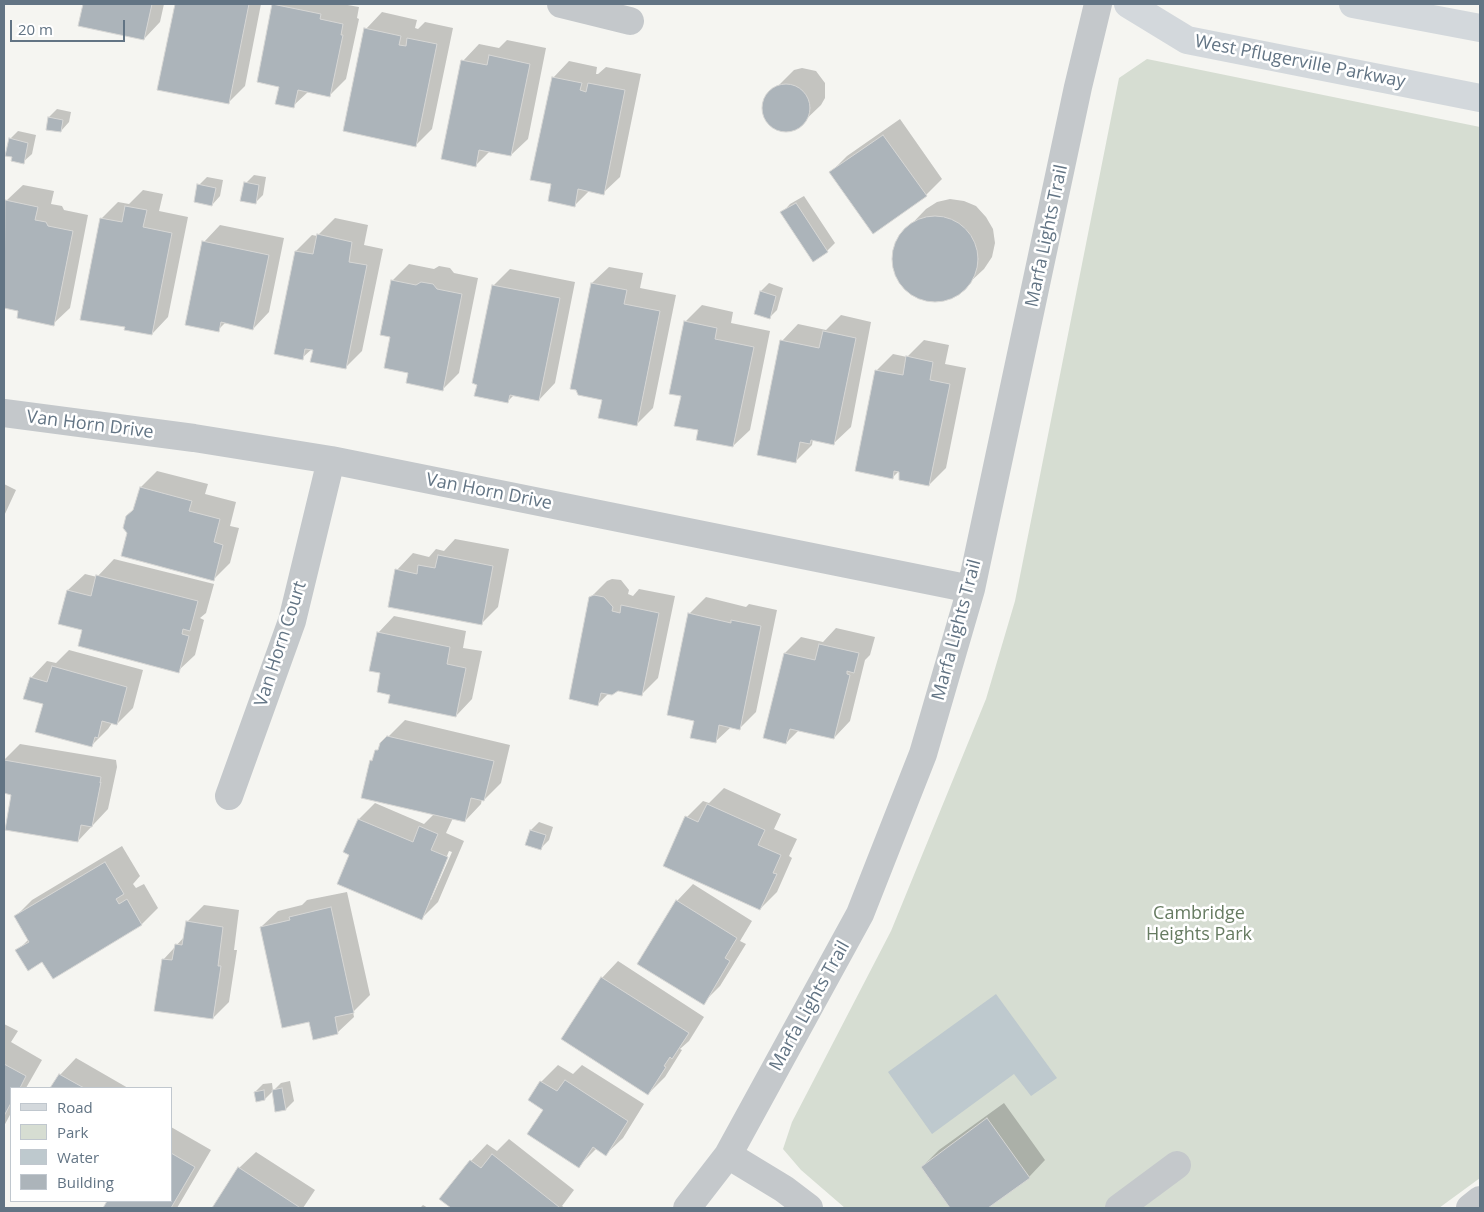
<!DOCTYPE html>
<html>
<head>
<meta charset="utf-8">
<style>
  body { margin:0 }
  #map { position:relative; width:1484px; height:1212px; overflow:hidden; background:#f5f5f1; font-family:"Open Sans",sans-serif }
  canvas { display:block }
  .frame { position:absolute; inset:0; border:5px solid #627484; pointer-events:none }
  .legend { position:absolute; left:10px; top:1087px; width:162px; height:115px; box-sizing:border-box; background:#fff; border:1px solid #c0c7ce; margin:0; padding:6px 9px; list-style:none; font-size:15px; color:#627484 }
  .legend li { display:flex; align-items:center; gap:10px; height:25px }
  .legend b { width:25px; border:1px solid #c0c7ce }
  .scale { position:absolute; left:10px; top:20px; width:115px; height:22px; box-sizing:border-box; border:2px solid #627484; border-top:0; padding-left:6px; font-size:15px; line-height:18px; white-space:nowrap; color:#627484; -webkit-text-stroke:4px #fff; paint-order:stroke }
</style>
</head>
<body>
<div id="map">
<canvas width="1484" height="1212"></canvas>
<div class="frame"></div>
<ul class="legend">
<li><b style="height:6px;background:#d3d8dc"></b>Road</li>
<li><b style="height:14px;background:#d6ddd2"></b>Park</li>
<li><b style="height:14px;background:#bec9ce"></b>Water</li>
<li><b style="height:14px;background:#acb4ba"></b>Building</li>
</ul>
<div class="scale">20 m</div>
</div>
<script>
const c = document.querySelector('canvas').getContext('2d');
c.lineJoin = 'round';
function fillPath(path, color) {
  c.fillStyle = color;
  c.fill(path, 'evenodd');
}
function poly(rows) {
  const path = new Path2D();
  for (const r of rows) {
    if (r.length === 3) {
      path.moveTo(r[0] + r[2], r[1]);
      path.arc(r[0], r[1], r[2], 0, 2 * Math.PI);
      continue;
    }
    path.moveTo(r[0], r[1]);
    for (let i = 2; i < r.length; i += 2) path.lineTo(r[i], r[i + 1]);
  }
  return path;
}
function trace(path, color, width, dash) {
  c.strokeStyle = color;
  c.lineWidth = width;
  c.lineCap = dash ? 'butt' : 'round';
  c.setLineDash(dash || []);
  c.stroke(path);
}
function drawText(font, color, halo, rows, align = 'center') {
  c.font = font + ' "Open Sans",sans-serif';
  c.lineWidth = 5;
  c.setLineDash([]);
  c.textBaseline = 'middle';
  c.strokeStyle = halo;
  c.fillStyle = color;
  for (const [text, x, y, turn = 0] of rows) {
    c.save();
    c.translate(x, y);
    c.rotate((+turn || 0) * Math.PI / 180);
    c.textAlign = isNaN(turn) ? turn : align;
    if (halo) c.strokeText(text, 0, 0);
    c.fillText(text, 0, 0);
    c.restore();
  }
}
fillPath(poly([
  [1147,59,1480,127,1480,1178,1439,1208,845,1208,801,1170,783,1149,792,1122,891,931,986,699,1015,601,1119,78]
]), '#d6ddd2');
fillPath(poly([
  [996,994,1057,1078,1031,1096,1014,1074,932,1134,888,1072]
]), '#bec9ce');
fillPath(poly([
  [84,4,164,4,160,22,144,39,80,25],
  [176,4,261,4,245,86,228,103,159,89],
  [274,4,342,4,359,7,357,18,359,19,346,79,330,95,309,91,293,106,280,86,258,81],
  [382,12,417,20,415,28,418,29,425,22,453,28,432,129,415,146,366,29],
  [507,40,546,48,528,139,511,155,490,151,476,165,463,61,479,44,499,48],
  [569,61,597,67,596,74,598,74,606,67,641,74,620,177,603,193,590,190,575,205,553,183,553,78],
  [802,68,816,71,825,83,825,98,821,105,798,127,783,130,776,128,766,117,764,111,767,97,794,70],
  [57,109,71,112,69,122,61,131,49,117],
  [900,119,942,179,926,195,830,173,847,156],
  [18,131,36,135,32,154,23,162,10,139],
  [254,175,266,177,263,195,255,203,246,183],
  [207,177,223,180,220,196,212,205,199,185],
  [23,185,54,191,51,204,62,206,64,210,88,215,70,308,53,324,19,310,4,306,4,212,6,201],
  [143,190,163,194,159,211,188,217,168,317,152,334,101,219,118,202,129,204],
  [804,196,835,243,827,251,782,213,790,204],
  [950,199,964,201,976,206,986,217,993,229,995,243,992,257,984,269,955,296,942,300,927,300,914,294,904,286,896,275,893,261,894,248,900,236,926,209,937,202],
  [335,218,368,225,364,245,383,249,362,351,346,367,312,349,302,358,296,251,312,235,317,236],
  [220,225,284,238,269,312,253,329,226,322,218,330,204,242],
  [409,264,434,269,439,266,450,268,454,273,478,278,459,373,443,389,409,372,391,336,392,281],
  [609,267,643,273,640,288,676,295,653,408,637,424,603,399,577,389,592,283],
  [510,269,575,282,555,383,539,400,514,395,507,402,493,286],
  [769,283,783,288,777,310,769,318,755,313,761,291],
  [702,305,733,312,731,323,770,331,750,430,733,446,700,429,685,322],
  [841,315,871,322,851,427,834,443,813,439,812,445,796,461,782,341,798,324,826,330],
  [924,340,949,345,945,364,966,368,946,468,929,485,899,471,892,478,877,370,893,354,907,357],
  [157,471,208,484,205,494,236,502,230,526,239,528,230,563,213,580,141,487],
  [4,484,16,490,4,516],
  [455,539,509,549,498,607,481,624,397,570,413,553,429,557,436,549,444,551],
  [114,559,214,584,206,613,200,618,204,620,195,655,178,671,68,590,85,574,97,577],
  [612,579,621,580,629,590,628,594,633,596,639,589,675,596,658,678,641,695,618,690,609,693,598,704,590,598,607,581],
  [706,597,746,607,749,604,777,610,756,712,739,729,731,727,715,742,696,720,689,614],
  [394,616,466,631,463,648,482,651,472,699,456,716,392,694,381,672,378,633],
  [836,628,875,637,870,655,865,660,850,721,834,738,799,730,786,743,785,653,801,637,823,642],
  [69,650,143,670,133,708,117,724,112,723,108,729,92,745,44,703,31,678,47,661,56,663],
  [405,720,510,745,501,783,484,800,482,799,481,804,465,821,453,818,446,833,464,841,438,902,421,919,351,854,359,819,375,803,424,824,434,814,371,761,381,744],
  [449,851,452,852,431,900,429,900],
  [20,744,116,760,117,767,108,809,78,841,13,794,4,792,4,760],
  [724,788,781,814,774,829,797,839,789,856,792,858,777,892,760,909,687,817,703,801,709,803],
  [539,822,553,827,549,840,540,849,527,844,531,830],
  [122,846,140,876,133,884,136,888,144,884,158,908,142,924,42,961,17,951,29,939,16,916,32,900],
  [693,884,752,921,740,941,746,944,720,986,703,1003,677,901],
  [347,892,370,995,353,1012,354,1017,337,1033,310,1021,261,927,278,911,302,905,307,900],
  [204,905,239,910,234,950,237,950,229,1002,213,1018,163,960,185,936,187,922],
  [618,961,704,1017,689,1041,680,1049,682,1050,665,1077,648,1094,602,978],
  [4,1024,18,1031,11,1042,42,1060,26,1088,11,1088,11,1113,4,1126],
  [76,1058,128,1088,52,1088,60,1075],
  [558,1065,573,1074,582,1065,644,1104,623,1138,606,1154,597,1148,579,1166,545,1109,530,1099,541,1082],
  [290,1081,294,1101,286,1109,276,1110,273,1091,281,1083],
  [272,1083,273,1091,265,1099,255,1092,263,1084],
  [1004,1103,1045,1160,1029,1177,986,1208,952,1208,922,1167,939,1150],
  [171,1127,211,1150,177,1208,104,1208,109,1201,171,1201],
  [509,1139,574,1190,562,1206,565,1208,453,1208,441,1198,471,1161,487,1144,497,1151],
  [256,1152,315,1190,303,1208,213,1208,239,1168],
  [423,1205,428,1208,420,1208]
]), '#0003');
const building = poly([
  [83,4,152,4,144,40,78,26,83,4],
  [175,4,249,4,229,104,157,90,175,4],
  [272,4,321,14,320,19,343,24,341,35,343,35,330,97,298,90,294,108,275,104,279,87,257,82,272,4],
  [364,28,401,36,399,45,406,46,407,38,437,44,416,147,343,131,364,28],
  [489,55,530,64,511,156,479,150,476,167,441,159,461,60,487,65,489,55],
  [552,77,582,83,580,90,586,92,588,83,625,90,604,195,578,189,575,207,548,201,551,184,530,180,552,77],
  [786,108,24],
  [48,117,63,120,61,132,46,130,48,117],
  [883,135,927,196,873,234,829,172,883,135],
  [9,138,28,143,24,164,11,161,12,157,5,156,9,138],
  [244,182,259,185,256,204,240,201,244,182],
  [197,184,216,188,212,206,194,202,197,184],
  [5,200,38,207,35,220,46,222,48,226,73,231,54,326,17,318,18,311,4,308,5,200],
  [796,203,828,252,813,262,780,212,796,203],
  [125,206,147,210,143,227,172,233,152,335,124,330,125,327,80,320,100,218,122,222,125,206],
  [935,259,43],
  [317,234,352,242,349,262,367,265,346,369,310,362,313,350,305,349,303,360,274,354,295,251,313,254,317,234],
  [202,241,269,255,253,330,221,322,219,332,185,325,202,241],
  [391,280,416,285,421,282,433,284,437,289,462,294,443,391,406,383,408,373,384,368,390,337,380,335,391,280],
  [591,283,627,290,624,304,660,311,637,426,598,418,602,400,578,395,576,390,570,389,591,283],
  [492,285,560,298,539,401,510,395,508,403,474,396,477,385,472,383,492,285],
  [760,291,776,296,770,319,754,314,760,291],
  [684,321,717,328,715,339,754,347,733,447,696,440,698,430,674,426,681,396,669,394,684,321],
  [823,331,856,338,834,445,811,440,810,444,800,442,796,463,757,455,780,340,819,348,823,331],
  [906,356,933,362,930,380,950,384,929,486,899,480,899,472,894,471,893,479,855,471,875,370,903,375,906,356],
  [140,487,192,501,189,511,220,519,214,542,223,545,214,581,121,556,127,533,123,528,126,516,133,510,140,487],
  [438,555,493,566,482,625,388,607,395,569,417,574,418,565,435,568,438,555],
  [96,575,198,601,190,631,183,629,182,634,189,636,179,673,78,646,82,630,58,624,67,590,91,596,96,575],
  [594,595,604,597,613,607,612,611,620,613,621,605,659,613,642,696,618,691,612,695,601,693,598,706,569,699,589,597,594,595],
  [688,613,731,623,731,620,761,626,740,730,719,725,716,743,690,738,694,721,667,715,688,613],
  [377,632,450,647,447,664,466,668,456,717,388,703,390,695,377,692,380,673,369,671,377,632],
  [819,644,859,653,854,673,847,671,847,674,850,675,834,739,790,729,786,744,763,738,784,653,815,660,819,644],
  [52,666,127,687,117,725,102,721,98,738,95,737,92,747,35,732,43,704,23,699,30,677,47,682,52,666],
  [387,736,494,761,484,801,471,798,465,822,361,798,370,760,372,761,375,750,378,750,380,743,387,736],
  [4,760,101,777,100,783,101,782,92,827,81,825,78,842,5,830,11,795,4,793,4,760],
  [707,804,765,830,758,845,781,855,773,873,777,874,760,910,663,866,685,816,698,822,707,804],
  [358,819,413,842,419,826,438,834,431,850,448,857,422,920,337,884,349,855,343,852,358,819],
  [530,830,546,835,541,850,525,845,530,830],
  [105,862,124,894,116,899,119,904,127,899,142,925,53,979,42,962,28,971,15,950,29,942,14,916,105,862],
  [676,900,737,938,725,958,730,961,704,1005,637,964,676,900],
  [331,907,354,1013,335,1017,338,1034,313,1040,309,1022,282,1028,260,927,290,920,289,917,331,907],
  [186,921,223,927,218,966,221,966,213,1019,154,1011,162,959,172,960,175,944,182,945,186,921],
  [601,977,689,1033,672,1059,670,1057,664,1066,666,1067,648,1095,561,1039,601,977],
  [4,1064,26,1076,20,1088,11,1088,11,1103,4,1116,4,1064],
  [59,1074,84,1088,50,1088,59,1074],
  [565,1080,628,1121,606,1156,593,1147,579,1168,527,1134,543,1110,528,1100,540,1081,557,1091,565,1080],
  [282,1088,286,1110,275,1112,272,1090,282,1088],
  [264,1090,265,1100,256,1102,254,1092,264,1090],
  [987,1118,1030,1178,988,1208,950,1208,921,1167,987,1118],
  [171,1153,195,1167,171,1208,103,1208,107,1201,171,1201,171,1153],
  [492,1154,559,1207,558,1208,451,1208,439,1199,470,1160,481,1168,492,1154],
  [238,1167,299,1207,298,1208,212,1208,238,1167]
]);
fillPath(building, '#acb4ba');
trace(building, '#d6d6d4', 1);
trace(poly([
  [561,4,630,21],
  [4,413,194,438,331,460,971,589],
  [229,796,292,621,331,460],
  [728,1155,784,1189,809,1208],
  [687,1208,728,1155,860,914,923,754,971,589,1078,87,1098,4],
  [1119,1208,1177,1165],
  [1470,1208,1480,1200]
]), '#c4c8cb', 28);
trace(poly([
  [1128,4,1187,40,1480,98],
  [1353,4,1480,28]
]), '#d3d8dc', 28);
drawText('18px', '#627484', '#fff', [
  ["West Pflugerville Parkway",1300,62,11],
  ["Marfa Lights Trail",1047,236,-78],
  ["Van Horn Drive",90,425,7],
  ["Van Horn Drive",489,492,11],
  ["Marfa Lights Trail",957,630,-75],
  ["Van Horn Court",281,644,-72],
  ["Marfa Lights Trail",810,1006,-61]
]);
drawText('18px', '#667b61', '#fff', [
  ["Cambridge",1199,914],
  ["Heights Park",1199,935]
]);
</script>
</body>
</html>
